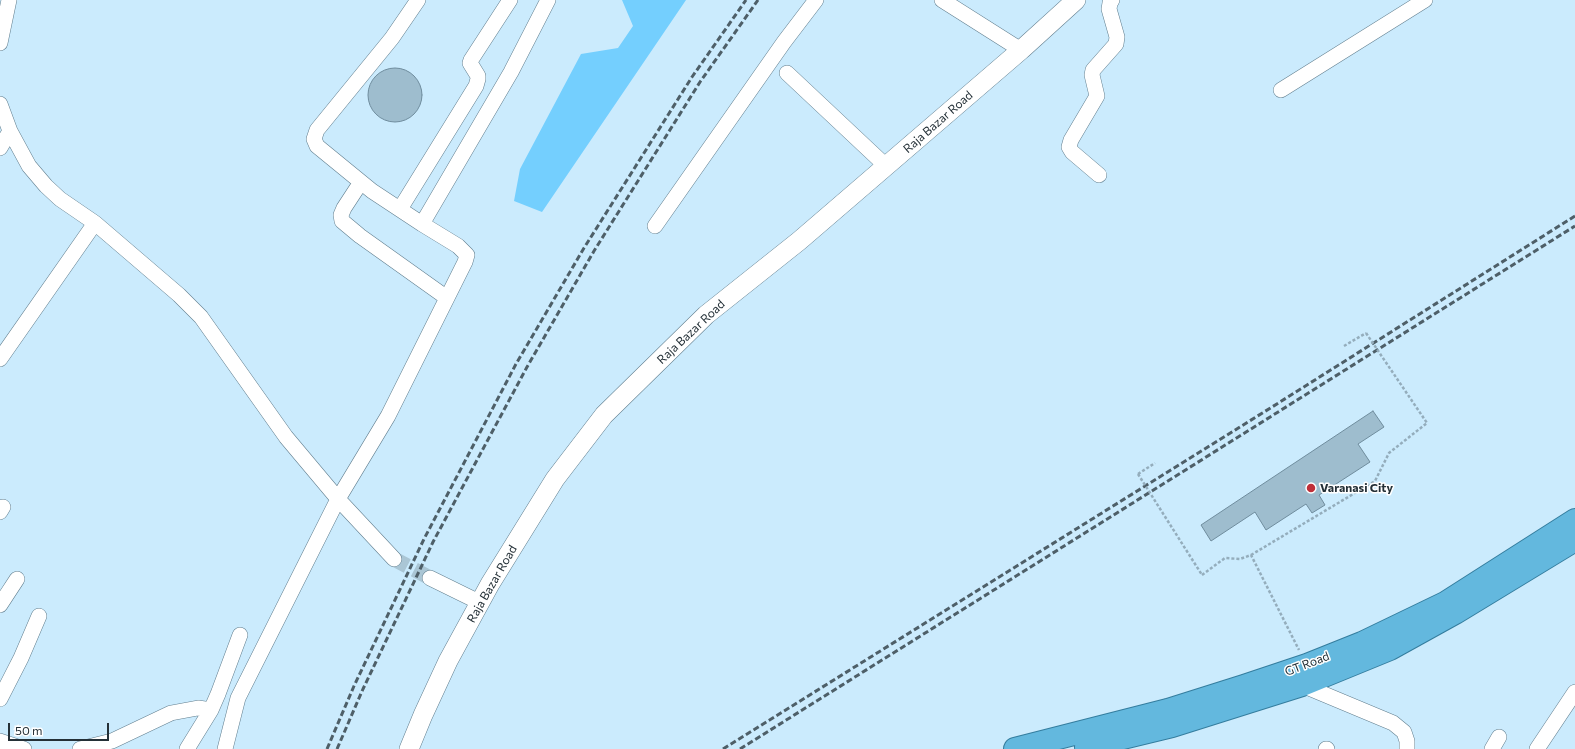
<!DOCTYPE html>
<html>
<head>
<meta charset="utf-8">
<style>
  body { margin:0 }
  #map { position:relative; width:1575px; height:749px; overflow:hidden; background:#cbebfd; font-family:Commissioner,sans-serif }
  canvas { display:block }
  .scale { position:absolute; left:8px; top:723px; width:101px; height:18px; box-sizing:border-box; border:2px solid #243037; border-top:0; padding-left:5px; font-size:12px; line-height:14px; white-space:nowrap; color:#243037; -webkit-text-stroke:3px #fff; paint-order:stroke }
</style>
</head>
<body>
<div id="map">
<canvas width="1575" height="749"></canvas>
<div class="scale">50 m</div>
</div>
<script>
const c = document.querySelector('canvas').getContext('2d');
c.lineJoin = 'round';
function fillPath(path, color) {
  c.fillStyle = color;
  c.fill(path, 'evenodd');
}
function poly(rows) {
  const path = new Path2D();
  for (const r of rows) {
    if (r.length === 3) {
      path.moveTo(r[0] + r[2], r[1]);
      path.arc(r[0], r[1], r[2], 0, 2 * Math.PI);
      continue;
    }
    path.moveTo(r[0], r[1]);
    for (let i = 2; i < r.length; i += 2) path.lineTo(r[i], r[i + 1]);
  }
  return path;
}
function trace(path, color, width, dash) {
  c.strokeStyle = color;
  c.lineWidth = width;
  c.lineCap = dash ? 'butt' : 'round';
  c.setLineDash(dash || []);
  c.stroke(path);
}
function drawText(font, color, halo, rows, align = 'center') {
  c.font = font + ' Commissioner,sans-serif';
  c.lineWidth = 3;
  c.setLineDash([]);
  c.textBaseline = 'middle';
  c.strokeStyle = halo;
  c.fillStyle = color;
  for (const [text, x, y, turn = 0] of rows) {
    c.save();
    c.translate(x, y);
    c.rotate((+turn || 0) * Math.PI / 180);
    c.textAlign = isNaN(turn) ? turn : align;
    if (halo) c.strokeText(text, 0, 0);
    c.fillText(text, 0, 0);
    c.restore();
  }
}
fillPath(poly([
  [622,0,686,0,542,212,514,201,520,169,581,54,618,48,633,26]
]), '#74cffe');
const building = poly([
  [395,95,27],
  [1373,411,1384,427,1358,444,1370,462,1319,495,1325,505,1312,513,1306,504,1266,530,1255,512,1211,541,1201,525,1373,411]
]);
fillPath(building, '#9ebdce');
trace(building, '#6f8c9d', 1);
trace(poly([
  [394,559,430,578]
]), '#aac6d5', 15, [15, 8]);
const minor = poly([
  [418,0,392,38,317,130,314,139,317,146,372,191,422,224],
  [942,0,1021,50],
  [0,43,9,0],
  [787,73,886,166],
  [1281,90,1425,0],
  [0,104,10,131,29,166,46,186,60,199,95,223,179,295,201,317,286,437,338,499,394,559],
  [0,148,10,131],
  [1099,175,1072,152,1069,147,1071,140,1097,96,1092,75,1093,70,1116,44,1117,37,1109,9,1110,3,1112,0],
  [361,182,344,208,341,215,342,221,360,236,447,298],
  [400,209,476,86,478,79,478,76,470,63,471,60,510,0],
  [655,226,784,42,816,0],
  [0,359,95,223],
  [0,512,3,507],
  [430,578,481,603],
  [0,605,17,579],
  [1302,685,1393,723,1404,732,1407,741,1407,749],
  [0,699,21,658,39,616],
  [0,741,24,749],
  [80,749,112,741,171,713,198,708,211,710],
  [187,749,211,710,218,694,240,635],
  [225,749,238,698,338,499,388,416,465,262,467,255,458,246,422,224,511,72,548,0],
  [1326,749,1327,749],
  [1492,749,1499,737],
  [1537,749,1575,692]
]);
const tertiary = poly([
  [409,749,423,715,448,661,490,584,555,479,604,415,706,315,799,241,1021,50,1076,0]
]);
const trunk = poly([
  [1086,747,1172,726,1302,685,1390,649,1455,613,1575,540],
  [1015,749,1168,710,1244,686,1307,665,1362,643,1445,603,1575,520]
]);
trace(minor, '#617e8e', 16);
trace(tertiary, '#617e8e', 20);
trace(trunk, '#347d9e', 24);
trace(poly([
  [1344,346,1366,333],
  [1138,474,1155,463],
  [1251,555,1375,481,1389,453,1427,423],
  [1202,575,1225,558,1240,559,1251,555,1299,650]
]), '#94adbc', 2.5, [3, 2]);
trace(minor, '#fff', 15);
trace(tertiary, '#fff', 19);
trace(trunk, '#63b8de', 22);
trace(poly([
  [327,749,354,686,424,539,516,364,584,248,692,77,746,0],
  [337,749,363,689,433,542,527,367,594,251,700,82,758,0],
  [723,749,1272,407,1575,216],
  [740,749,1575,226]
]), '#4e5f68', 3, [6, 3]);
trace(poly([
  [1366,333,1427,423],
  [1138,474,1202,575]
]), '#94adbc', 2.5, [3, 2]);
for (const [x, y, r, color] of [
  [1311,488,5,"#bf2f39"]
]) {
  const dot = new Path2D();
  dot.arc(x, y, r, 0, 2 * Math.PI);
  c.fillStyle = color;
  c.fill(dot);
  trace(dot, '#fff', 1.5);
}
drawText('12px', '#243037', '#fff', [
  ["Raja Bazar Road",938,122,-41],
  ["Raja Bazar Road",691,332,-43],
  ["Raja Bazar Road",492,584,-60],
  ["GT Road",1307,664,-21]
]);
drawText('bold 12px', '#243037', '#fff', [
  ["Varanasi City",1320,488]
], 'left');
</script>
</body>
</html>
